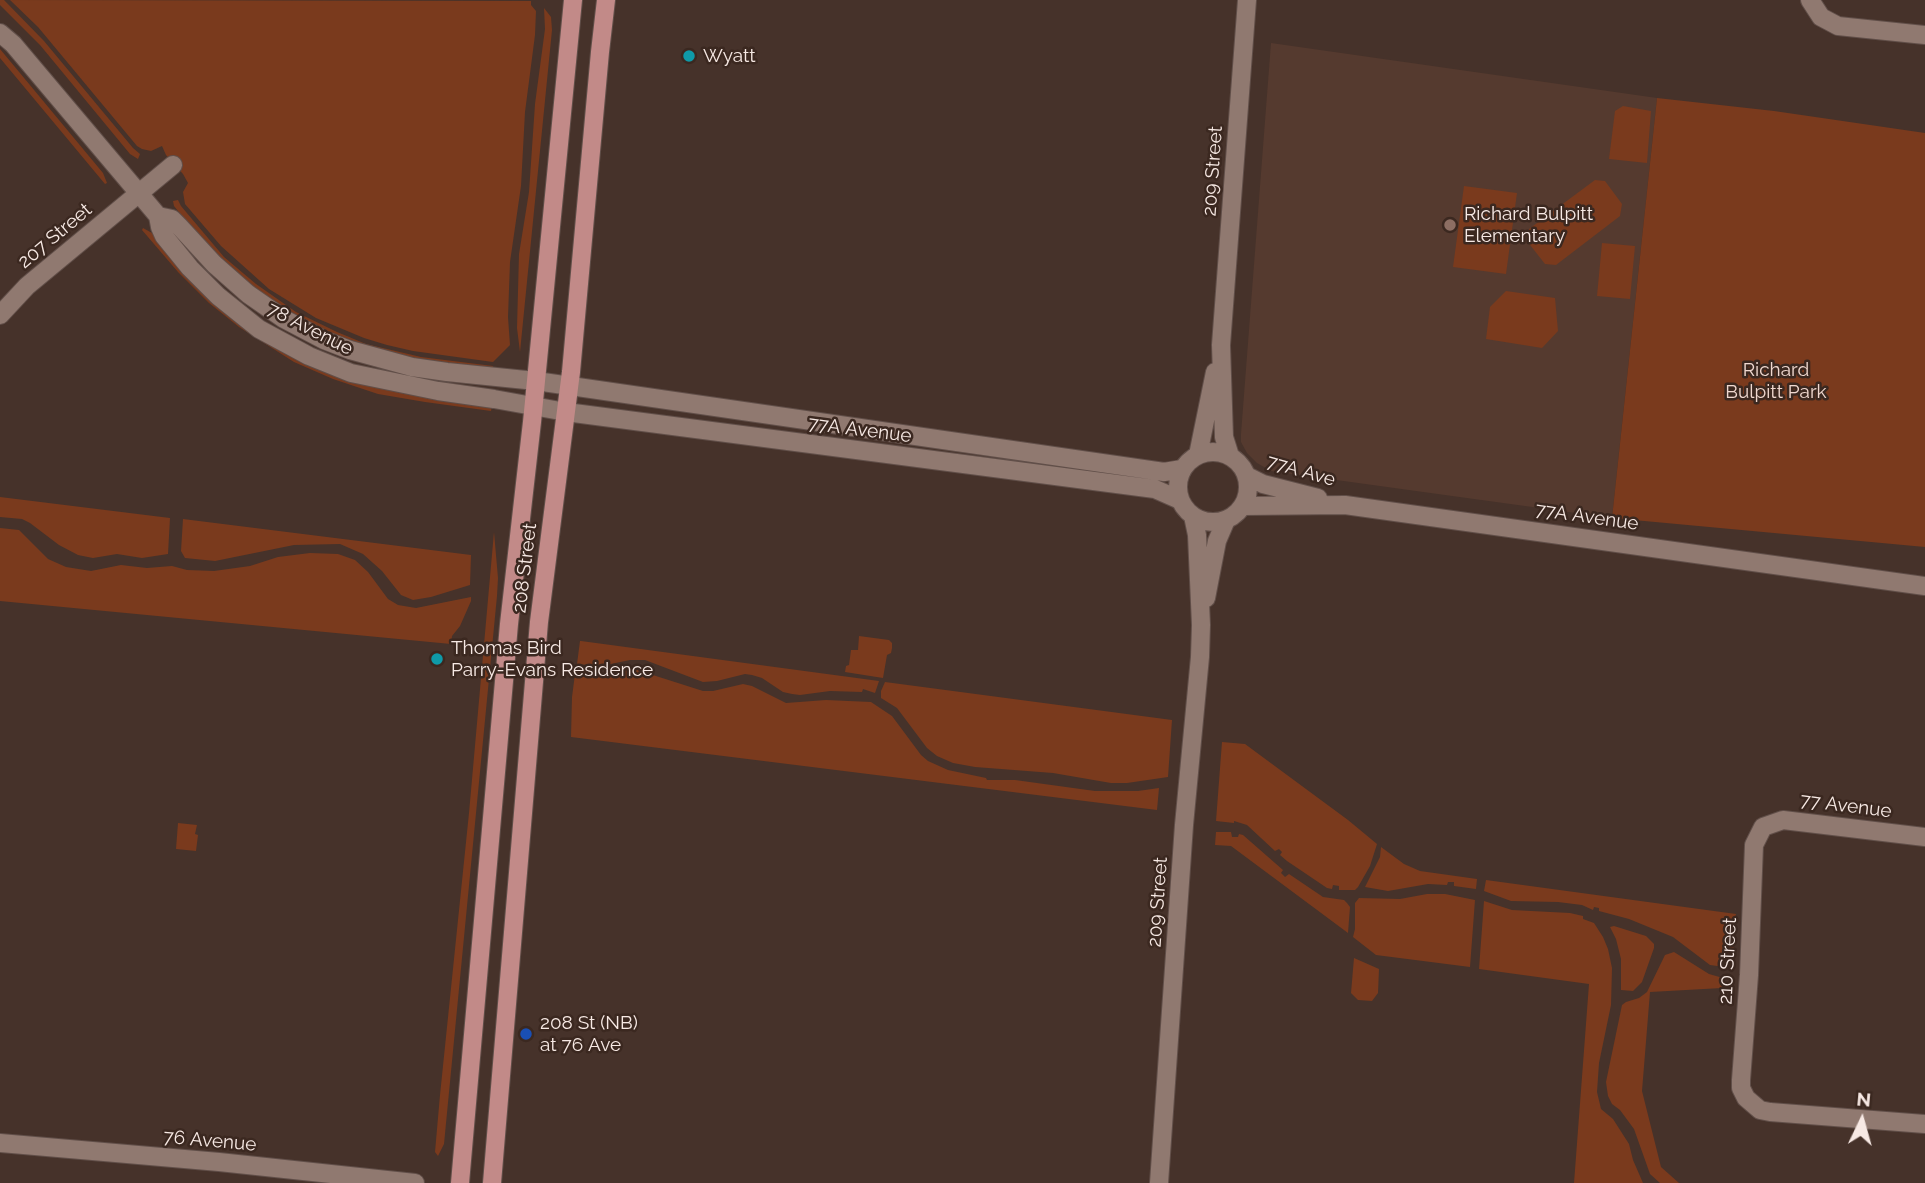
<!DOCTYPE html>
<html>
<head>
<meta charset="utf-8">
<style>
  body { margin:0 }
  #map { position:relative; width:1925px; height:1183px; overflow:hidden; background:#46322a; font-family:Raleway,sans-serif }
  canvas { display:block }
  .north { position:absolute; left:1827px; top:1085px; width:70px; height:70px; -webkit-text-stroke:5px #3b2820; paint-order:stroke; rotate:5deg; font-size:19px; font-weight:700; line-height:28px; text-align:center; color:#f7e9e4 }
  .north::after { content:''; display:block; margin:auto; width:24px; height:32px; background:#f7e9e4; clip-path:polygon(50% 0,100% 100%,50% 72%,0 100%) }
</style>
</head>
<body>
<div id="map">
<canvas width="1925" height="1183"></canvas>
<div class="north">N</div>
</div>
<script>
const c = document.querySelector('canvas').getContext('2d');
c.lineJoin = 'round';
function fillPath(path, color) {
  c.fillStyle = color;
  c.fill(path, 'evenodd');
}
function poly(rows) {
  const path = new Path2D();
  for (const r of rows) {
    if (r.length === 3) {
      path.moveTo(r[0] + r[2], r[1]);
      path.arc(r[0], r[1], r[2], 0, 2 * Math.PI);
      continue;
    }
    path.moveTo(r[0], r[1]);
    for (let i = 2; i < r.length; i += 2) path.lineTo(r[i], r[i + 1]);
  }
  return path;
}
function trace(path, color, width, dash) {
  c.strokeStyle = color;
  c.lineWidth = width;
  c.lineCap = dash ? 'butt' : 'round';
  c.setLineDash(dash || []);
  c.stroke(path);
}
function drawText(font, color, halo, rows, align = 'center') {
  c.font = font + ' Raleway,sans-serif';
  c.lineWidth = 5;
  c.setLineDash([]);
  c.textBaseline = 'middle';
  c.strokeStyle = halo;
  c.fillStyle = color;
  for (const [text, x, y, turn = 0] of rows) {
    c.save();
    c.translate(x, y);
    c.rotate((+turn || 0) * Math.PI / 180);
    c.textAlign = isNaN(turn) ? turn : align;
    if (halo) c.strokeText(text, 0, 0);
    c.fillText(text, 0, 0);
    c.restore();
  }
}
fillPath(poly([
  [1271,43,1657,98,1612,518,1271,471,1257,463,1247,453,1241,442,1241,434]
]), '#553a2f');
fillPath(poly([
  [0,0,4,0,44,41,133,148,140,154,138,159,130,154,40,45,0,5],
  [10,0,531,1,531,5,536,11,535,35,525,112,521,186,510,262,508,317,510,345,493,362,413,351,387,345,364,338,316,318,269,289,221,246,185,204,183,192,188,183,183,174,166,155,162,146,151,151,142,149,137,146,38,27],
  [544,8,551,17,552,30,520,352,517,328,519,254,529,192,535,104,545,29],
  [0,49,103,173,107,183,105,184,0,58],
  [1657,98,1774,111,1925,133,1925,547,1612,518],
  [1623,106,1651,111,1647,163,1609,159,1615,111],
  [1595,180,1605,181,1622,204,1620,216,1556,265,1545,264,1527,241,1529,229],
  [1464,186,1517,193,1506,274,1453,267],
  [178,200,181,206,224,257,256,284,296,312,337,332,366,344,421,357,493,366,492,372,392,357,310,326,253,290,202,241,174,206,173,201],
  [143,228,152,233,182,268,290,353,492,406,491,411,425,402,378,394,333,379,294,362,239,327,209,303,178,272,142,230],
  [1602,243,1635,246,1630,299,1597,296],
  [1506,291,1555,298,1558,331,1542,348,1486,339,1490,307],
  [0,497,170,518,168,554,142,558,117,554,93,558,78,555,59,545,30,523,22,519,0,517],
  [183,519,471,555,470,585,431,597,413,600,401,595,382,571,363,554,340,544,294,545,215,561,185,558,181,551],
  [0,528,19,530,48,559,66,567,91,571,121,565,147,568,172,566,187,570,214,571,250,566,278,557,310,553,338,554,355,560,368,572,388,599,398,605,416,608,471,597,471,601,460,626,452,636,451,644,0,601],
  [494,532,498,578,497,596,444,1144,438,1156,435,1152,440,1095,469,813],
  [859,636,889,640,892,643,892,648,891,653,887,655,883,678,845,672,846,666,849,665,851,650,858,650],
  [580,641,581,641,879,681,875,693,863,689,862,692,830,691,800,695,792,694,783,692,762,678,752,675,745,674,717,681,703,682,645,660,630,660,601,666,577,664],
  [634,669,703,691,713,691,743,684,752,686,786,703,826,700,871,702,892,716,921,755,928,761,948,770,986,778,987,780,1015,780,1095,791,1138,791,1159,788,1157,810,571,737,572,697,575,674,592,676,606,675],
  [885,682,1172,720,1168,777,1127,783,1111,783,1053,773,975,767,953,763,937,756,927,748,897,708,881,698,881,691],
  [1222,742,1245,744,1348,820,1377,844,1370,866,1358,887,1355,890,1339,890,1339,886,1333,885,1332,889,1327,888,1287,861,1280,855,1282,852,1279,849,1275,851,1247,825,1234,821,1234,823,1216,821],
  [178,823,197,825,195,834,198,835,196,851,176,849],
  [1216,832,1231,832,1232,837,1238,837,1239,834,1243,835,1283,870,1281,873,1285,877,1289,874,1323,897,1344,900,1347,903,1350,907,1348,933,1231,846,1215,845],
  [1381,847,1404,864,1420,871,1477,879,1476,889,1454,886,1454,882,1448,882,1447,885,1428,884,1388,891,1365,887,1380,857],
  [1486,880,1736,914,1732,968,1710,965,1673,937,1629,919,1599,911,1599,908,1594,907,1593,910,1582,905,1558,902,1511,901,1484,891],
  [1427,894,1445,894,1475,900,1470,967,1376,955,1353,937,1355,929,1355,903,1359,898,1400,899],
  [1484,901,1512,910,1570,913,1583,916,1583,919,1594,923,1603,937,1608,949,1612,968,1611,1005,1599,1063,1597,1092,1601,1109,1613,1119,1629,1144,1633,1160,1643,1183,1574,1183,1589,984,1479,969],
  [1614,926,1646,936,1654,944,1654,948,1642,982,1633,991,1621,990,1621,959,1616,939,1610,927],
  [1674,952,1709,974,1723,978,1722,988,1650,992,1642,1091,1661,1167,1679,1183,1660,1183,1650,1174,1634,1129,1620,1110,1612,1104,1608,1096,1606,1082,1622,1005,1626,1002,1639,998,1647,992,1665,955],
  [1354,958,1379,969,1378,993,1372,1001,1358,1000,1351,993]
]), '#7a3a1d');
const minor = poly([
  [1810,0,1821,17,1838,26,1925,35],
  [0,33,13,44,158,216,172,219,179,226,214,264,248,294,284,319,324,340,350,350,412,367,447,372,536,381,1164,472,1182,469],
  [158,216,160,227,164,236,190,268,218,296,259,329,309,356,351,373,438,391,494,399,566,412,1155,489,1180,500],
  [0,315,27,286,173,165],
  [1213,487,35],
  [1198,455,1215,372],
  [1230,456,1224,437,1221,345,1247,0],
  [1247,476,1263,484,1318,498],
  [1243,506,1345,505,1925,586],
  [1206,598,1217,541,1226,520],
  [1925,837,1783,820,1763,827,1754,845,1749,975,1741,1080,1741,1088,1746,1098,1760,1110,1770,1112,1925,1124],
  [0,1143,219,1162,415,1183],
  [1159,1183,1184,825,1200,657,1201,625,1197,535,1193,516]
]);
const major = poly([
  [460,1183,509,624,532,422,573,0],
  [492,1183,539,622,571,372,600,52,606,0]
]);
trace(minor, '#614f49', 20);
trace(major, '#614f49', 20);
trace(minor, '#907970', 18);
trace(major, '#c28a88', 18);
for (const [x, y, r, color] of [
  [689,56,7,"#0f9aa8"],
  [1450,225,7,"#8d6e63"],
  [437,659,7,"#0f9aa8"],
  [526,1034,7,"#1a4fb4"]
]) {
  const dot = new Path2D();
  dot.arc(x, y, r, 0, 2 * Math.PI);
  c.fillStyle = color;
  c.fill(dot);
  trace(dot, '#3b2820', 2.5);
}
drawText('19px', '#f7e9e4', '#3b2820', [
  ["Wyatt",703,56],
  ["Richard Bulpitt",1464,214],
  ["Elementary",1464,236],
  ["Thomas Bird",451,648],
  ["Parry-Evans Residence",451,670],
  ["208 St (NB)",540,1023],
  ["at 76 Ave",540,1045]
], 'left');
drawText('19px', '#f7e9e4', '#3b2820', [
  ["209 Street",1213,171,-86],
  ["207 Street",55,236,-40],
  ["78 Avenue",310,329,27],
  ["77A Avenue",860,430,7],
  ["77A Ave",1301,471,16],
  ["77A Avenue",1587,517,8],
  ["208 Street",525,568,-83],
  ["77 Avenue",1846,806,7],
  ["209 Street",1158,902,-86],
  ["210 Street",1728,961,-87],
  ["76 Avenue",210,1141,5]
]);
drawText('19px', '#f0d8cf', '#3b2820', [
  ["Richard",1776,370],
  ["Bulpitt Park",1776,392]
]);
</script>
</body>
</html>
